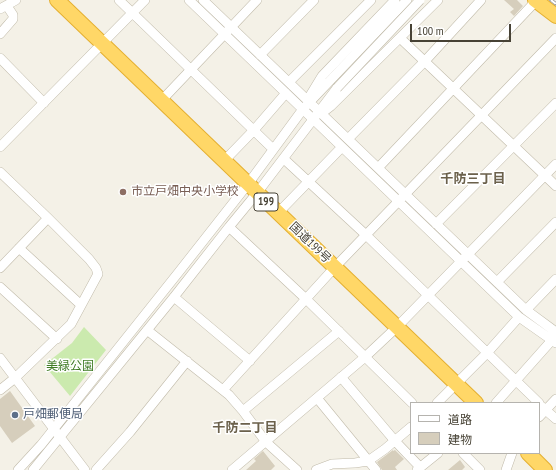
<!DOCTYPE html>
<html>
<head>
<meta charset="utf-8">
<style>
  body { margin:0 }
  #map { position:relative; width:556px; height:470px; overflow:hidden; background:#f4f1e7; font-family:"PT Sans Narrow","Noto Sans JP",sans-serif }
  canvas { display:block }
  .legend { position:absolute; left:410px; top:402px; width:130px; height:52px; box-sizing:border-box; background:#fff; border:1px solid #b5b3ae; margin:0; padding:5px 7px; list-style:none; font-size:12px; color:#474235 }
  .legend li { display:flex; align-items:center; gap:8px; height:20px }
  .legend b { width:20px; border:1px solid #b5b3ae }
  .scale { position:absolute; left:410px; top:24px; width:101px; height:18px; box-sizing:border-box; border:2px solid #474235; border-top:0; padding-left:5px; font-size:12px; line-height:14px; white-space:nowrap; color:#474235; -webkit-text-stroke:3px #fff; paint-order:stroke }
</style>
</head>
<body>
<div id="map">
<canvas width="556" height="470"></canvas>
<ul class="legend">
<li><b style="height:5px;background:#fff"></b>道路</li>
<li><b style="height:11px;background:#d6cebc"></b>建物</li>
</ul>
<div class="scale">100 m</div>
</div>
<script>
const c = document.querySelector('canvas').getContext('2d');
c.lineJoin = 'round';
function fillPath(path, color) {
  c.fillStyle = color;
  c.fill(path, 'evenodd');
}
function poly(rows) {
  const path = new Path2D();
  for (const r of rows) {
    path.moveTo(r[0], r[1]);
    for (let i = 2; i < r.length; i += 2) path.lineTo(r[i], r[i + 1]);
  }
  return path;
}
function trace(path, color, width, dash) {
  c.strokeStyle = color;
  c.lineWidth = width;
  c.lineCap = dash ? 'butt' : 'round';
  c.setLineDash(dash || []);
  c.stroke(path);
}
function drawText(font, color, halo, rows, align = 'center') {
  c.font = font + ' "PT Sans Narrow","Noto Sans JP",sans-serif';
  c.lineWidth = 3;
  c.setLineDash([]);
  c.textBaseline = 'middle';
  c.strokeStyle = halo;
  c.fillStyle = color;
  for (const [text, x, y, turn = 0] of rows) {
    c.save();
    c.translate(x, y);
    c.rotate((+turn || 0) * Math.PI / 180);
    c.textAlign = isNaN(turn) ? turn : align;
    if (halo) c.strokeText(text, 0, 0);
    c.fillText(text, 0, 0);
    c.restore();
  }
}
fillPath(poly([
  [84,327,106,350,70,396,44,365,72,343]
]), '#cbeaae');
fillPath(poly([
  [504,0,517,0,523,6,514,16,510,12,514,9],
  [10,391,35,426,12,443,0,426,0,399],
  [393,450,393,451,395,450,404,459,395,467,397,470,382,470,377,462],
  [263,451,275,466,271,470,246,470,256,461,254,459],
  [460,460,465,467,462,470,448,470]
]), '#d6cebc');
const minor = poly([
  [119,0,273,149],
  [189,0,519,317,556,343],
  [203,0,526,310,556,332],
  [0,9,16,0],
  [0,34,13,19,13,15,7,6],
  [400,38,556,186],
  [260,55,314,0],
  [0,58,44,103],
  [289,82,371,0],
  [308,99,322,76,395,0],
  [161,101,257,0],
  [322,113,331,106,438,0],
  [348,139,425,61,481,0],
  [0,147,145,0],
  [284,159,366,235,539,403],
  [224,161,254,130,286,93],
  [378,168,536,1],
  [0,172,48,218,89,259,96,268,98,274,71,324,15,378,0,390],
  [278,213,342,147],
  [436,224,556,103],
  [229,227,306,299,412,403],
  [19,248,81,305],
  [0,268,48,218],
  [497,282,556,222],
  [0,287,57,339],
  [174,297,250,361],
  [526,310,556,279],
  [147,330,229,395,243,411,266,442,297,470],
  [0,358,85,470],
  [341,377,395,441,420,467],
  [223,390,335,267,556,38],
  [317,398,376,470],
  [437,403,487,353,519,317],
  [496,403,552,340,556,338],
  [541,406,556,419],
  [243,411,339,331],
  [539,417,556,399],
  [463,453,480,470],
  [18,470,41,445,178,273,248,184,303,109,407,0],
  [33,470,174,297,229,227,257,193,337,88],
  [96,470,130,432,187,361],
  [232,470,365,357,397,327,556,164],
  [316,470,332,464,355,463,368,461,385,449,411,427],
  [417,470,438,453],
  [506,470,512,453]
]);
const highway = poly([
  [57,0,476,403],
  [535,0,556,16],
  [528,453,545,470]
]);
trace(minor, '#c0baa9', 10);
trace(highway, '#e4af31', 16);
trace(minor, '#fff', 9);
trace(highway, '#ffd767', 14);
const rail = poly([
  [551,0,556,4]
]);
trace(rail, '#969696', 3.5);
trace(rail, '#fff', 2, [6]);
const minorBridge = poly([
  [337,88,420,0]
]);
trace(minorBridge, '#c0baa9', 10, []);
trace(minorBridge, '#fff', 9);
for (const [x, y, r, color] of [
  [123,192,4,"#8d6e63"],
  [15,415,4,"#5c6f8a"]
]) {
  const dot = new Path2D();
  dot.arc(x, y, r, 0, 2 * Math.PI);
  c.fillStyle = color;
  c.fill(dot);
  trace(dot, '#fff', 1.5);
}
for (const [x, y, w] of [
  [266,202,24]
]) {
  const box = new Path2D();
  box.roundRect(x - w / 2, y - 9, w, 18, 3);
  c.fillStyle = '#fff';
  c.fill(box);
  trace(box, '#474235', 1);
}
drawText('bold 11px', '#474235', null, [
  ["199",266,202]
]);
drawText('12px', '#785e54', '#fff', [
  ["市立戸畑中央小学校",131,192]
], 'left');
drawText('12px', '#474235', '#fff', [
  ["国道199号",310,243,44]
]);
drawText('12px', '#407c26', '#fff', [
  ["美緑公園",70,367]
]);
drawText('12px', '#4e5e75', '#fff', [
  ["戸畑郵便局",23,415]
], 'left');
drawText('bold 13px', '#6b614c', '#fff', [
  ["千防三丁目",473,179],
  ["千防二丁目",245,428]
]);
</script>
</body>
</html>
